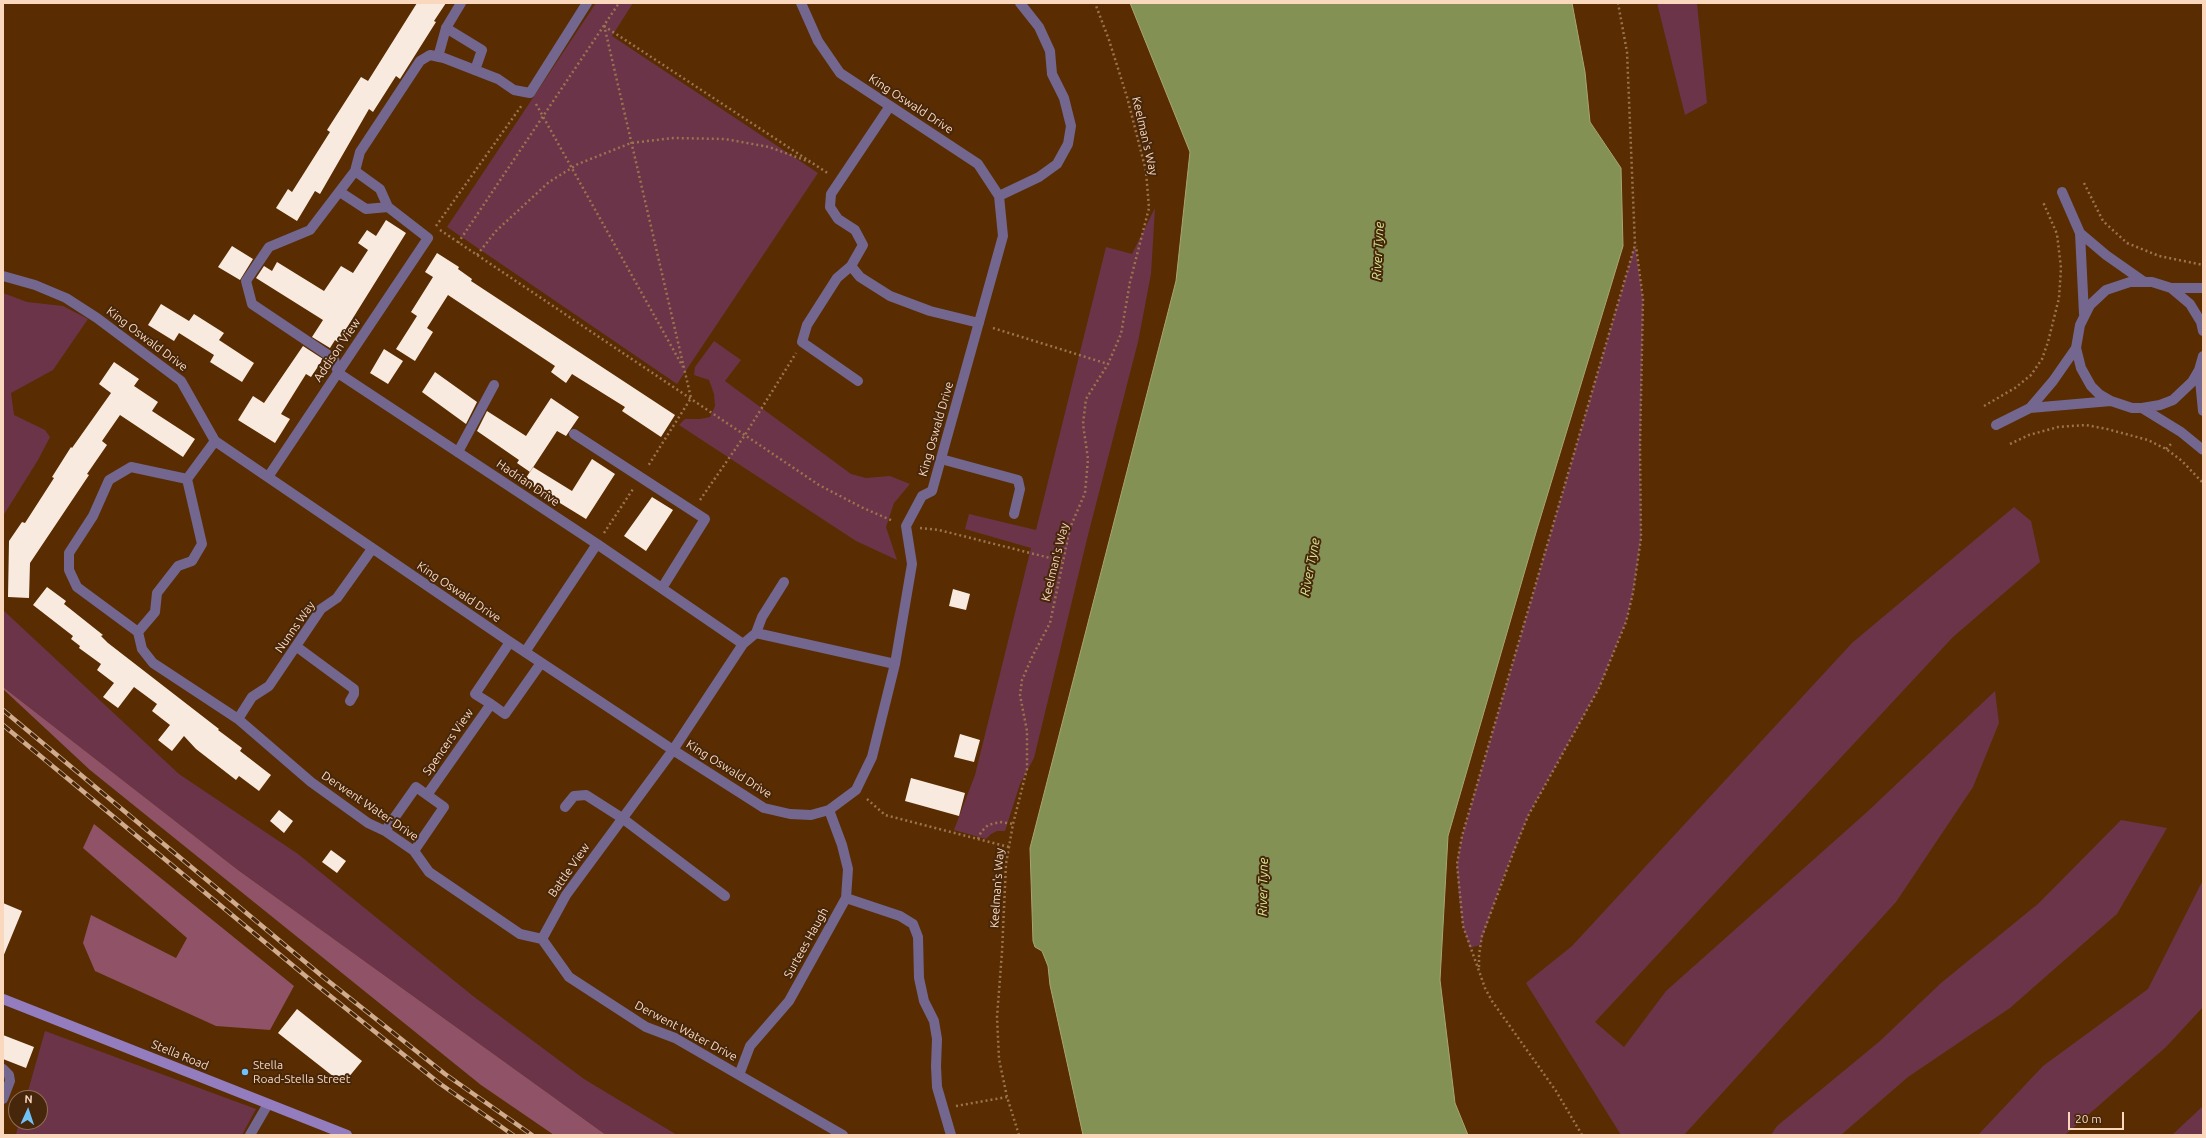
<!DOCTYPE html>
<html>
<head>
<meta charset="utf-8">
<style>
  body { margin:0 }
  #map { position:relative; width:2206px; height:1138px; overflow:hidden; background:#592d01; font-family:Ubuntu,sans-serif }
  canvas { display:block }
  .frame { position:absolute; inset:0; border:4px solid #fad8be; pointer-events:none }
  .north { position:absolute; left:8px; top:1090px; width:40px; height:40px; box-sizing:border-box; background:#47270b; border:1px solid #8f6e53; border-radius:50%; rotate:3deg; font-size:11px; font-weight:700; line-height:16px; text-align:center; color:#fad8be }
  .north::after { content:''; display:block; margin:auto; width:14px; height:18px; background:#71c1f5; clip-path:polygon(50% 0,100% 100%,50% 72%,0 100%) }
  .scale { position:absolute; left:2068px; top:1112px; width:56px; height:18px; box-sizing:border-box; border:2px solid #fad8be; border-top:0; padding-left:5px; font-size:12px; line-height:14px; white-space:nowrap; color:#fad8be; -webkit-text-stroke:3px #47270b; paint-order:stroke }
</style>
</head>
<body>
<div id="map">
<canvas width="2206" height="1138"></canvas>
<div class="frame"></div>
<div class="north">N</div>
<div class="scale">20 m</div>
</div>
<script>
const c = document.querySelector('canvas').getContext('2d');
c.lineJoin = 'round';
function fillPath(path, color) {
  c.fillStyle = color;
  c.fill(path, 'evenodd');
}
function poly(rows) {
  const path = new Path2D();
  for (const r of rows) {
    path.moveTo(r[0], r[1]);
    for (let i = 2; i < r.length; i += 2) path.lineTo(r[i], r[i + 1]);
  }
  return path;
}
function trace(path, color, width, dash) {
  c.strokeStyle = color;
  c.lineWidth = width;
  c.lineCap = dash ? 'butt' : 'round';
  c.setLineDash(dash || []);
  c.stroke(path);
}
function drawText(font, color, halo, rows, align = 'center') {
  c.font = font + ' Ubuntu,sans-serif';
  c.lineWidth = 4;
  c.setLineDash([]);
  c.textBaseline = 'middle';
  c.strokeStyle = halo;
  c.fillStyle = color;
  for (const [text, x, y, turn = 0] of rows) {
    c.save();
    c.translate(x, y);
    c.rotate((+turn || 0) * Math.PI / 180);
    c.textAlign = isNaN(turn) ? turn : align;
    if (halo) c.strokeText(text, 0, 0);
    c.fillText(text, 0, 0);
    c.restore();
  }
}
fillPath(poly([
  [596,3,633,3,612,36,818,173,677,384,447,227],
  [1657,3,1697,3,1707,103,1685,115],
  [1155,208,1151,274,1138,342,1088,535,1034,758,1020,784,1005,831,997,831,991,834,986,839,954,830,975,775,1031,548,965,529,969,514,1036,530,1106,247,1132,254],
  [1635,245,1643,299,1640,465,1641,538,1633,593,1626,622,1599,688,1528,816,1501,884,1480,945,1470,948,1463,926,1459,898,1457,864,1462,836],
  [3,293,27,302,63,306,88,319,53,370,11,393,14,415,45,430,50,437,38,460,3,516],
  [714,341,741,360,725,381,851,474,866,478,890,476,910,484,894,503,886,527,897,560,856,541,679,425,685,419,700,419,710,417,715,406,714,394,709,380,694,375,695,367],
  [2014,507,2031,521,2040,562,1953,637,1595,1022,1624,1047,1666,991,1867,812,1995,691,1999,723,1973,787,1896,902,1684,1135,1621,1135,1526,983,1572,946,1852,643],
  [3,610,179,774,298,854,473,996,584,1079,677,1135,606,1135,238,870,3,687],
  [2121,820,2167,828,2117,914,2010,1008,1908,1077,1841,1135,1771,1135,1777,1126,1880,1041,1941,983,2039,903],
  [2203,880,2203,1007,2166,1047,2065,1135,1978,1135,2043,1066,2148,989],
  [45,1031,256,1109,242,1135,16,1135,19,1122,40,1122,40,1098,26,1098],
  [2203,1106,2203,1135,2172,1135]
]), '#6b3448');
fillPath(poly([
  [3,687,238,870,606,1135,554,1135,481,1085,90,770,3,689],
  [94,824,294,986,270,1030,216,1026,95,971,83,943,91,915,176,958,187,938,83,848]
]), '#8f5267');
const water = poly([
  [1130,3,1572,3,1585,72,1590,122,1621,168,1623,246,1537,529,1448,836,1440,980,1455,1103,1468,1135,1083,1135,1050,985,1048,966,1042,951,1035,947,1033,941,1030,848,1176,281,1190,152,1130,3]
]);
fillPath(water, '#849154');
trace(water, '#a7a674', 1);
fillPath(poly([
  [417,3,446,3,434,21,436,22,400,79,396,76,373,112,369,109,320,194,315,191,297,221,276,208,288,189,292,192,330,132,327,130,361,77,368,81],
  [386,220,406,233,338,342,335,340,330,348,312,337,323,320,256,278,264,266,272,271,277,262,324,291,341,266,353,273,368,250,358,243,367,230,376,236],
  [232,246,253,259,240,280,218,267],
  [437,253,459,267,458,269,472,279,471,281,675,415,661,437,622,411,625,407,572,374,566,383,551,372,555,366,448,295,427,328,433,332,415,361,396,349,417,316,411,312,433,277,425,272],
  [161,304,189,321,194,314,224,333,219,340,254,363,242,382,210,362,214,355,179,333,174,341,148,325],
  [303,346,323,359,311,377,306,374,281,414,290,419,275,443,238,420,253,396,264,403],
  [384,349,403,361,388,384,370,373],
  [114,362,139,379,134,386,158,402,152,411,195,439,183,457,120,415,102,441,107,445,87,474,89,475,30,563,29,598,8,597,9,541,22,522,25,523,54,478,52,477,71,447,72,448,111,393,99,384],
  [435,372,477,402,466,424,422,392],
  [551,398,579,417,566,436,557,431,530,472,517,463,519,460,477,431,487,411,526,436],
  [592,459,615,474,586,519,524,481,533,467,572,491],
  [652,497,673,510,646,551,624,536],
  [47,587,66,601,64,604,103,635,101,636,108,643,219,729,218,730,242,748,240,751,271,775,259,791,239,776,236,780,196,749,184,736,172,751,158,740,170,725,152,711,157,704,134,687,118,708,103,697,114,683,97,670,101,664,79,648,80,646,71,639,73,636,33,605],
  [953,589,970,594,966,610,949,606],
  [960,734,980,740,974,762,954,757],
  [911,778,965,793,959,816,905,801],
  [279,810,293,821,284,833,270,821],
  [331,850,346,861,337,873,322,862],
  [3,903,22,911,3,957],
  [297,1009,362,1061,343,1084,278,1033],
  [3,1035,34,1047,26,1068,3,1059]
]), '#f8eadf');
trace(poly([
  [604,25,691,398,648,466],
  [604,26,829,174],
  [536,104,683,367],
  [2084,183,2103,221,2127,243,2159,256,2203,265],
  [436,226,522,105],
  [440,230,819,485,861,507,893,521],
  [458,243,619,3],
  [477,255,496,231,549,182,578,164,631,143,673,138,725,139,769,147,810,162],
  [993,328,1108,364],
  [1984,406,2015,388,2031,375,2042,359,2048,342,2059,298,2061,268,2057,234,2043,202],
  [2010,444,2029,435,2058,427,2086,425,2107,429,2148,440,2166,449,2182,461,2203,483],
  [2166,449,2173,442],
  [700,500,745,435,796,353],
  [920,528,939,530,1062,561],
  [604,533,633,489],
  [867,799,885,815,1009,847],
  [978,839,981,832,988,825,1000,822,1013,824],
  [1479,967,1479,955,1482,936,1515,848,1528,816,1599,688,1626,622,1633,593,1641,538,1640,446,1643,299,1636,246],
  [956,1106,1007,1097],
  [1019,1135,1007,1097,999,1059,997,1017,1002,952,1006,864,1013,824,1027,769,1027,731,1020,695,1022,680,1033,655,1050,623,1070,528,1085,493,1088,459,1083,424,1086,399,1108,364,1121,334,1130,282,1149,208,1146,171,1127,97,1109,40,1095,3],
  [1582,1135,1556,1091,1492,1001,1485,988,1463,926,1457,864,1462,836,1635,245,1627,52,1618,3]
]), '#9b744f', 2.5, [2, 3]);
trace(poly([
  [446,28,482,50,475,70],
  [458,452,494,385],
  [941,459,1018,480,1020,489,1014,514],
  [3,1069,9,1075,10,1081,3,1099]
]), '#73668f', 10);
trace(poly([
  [438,57,446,28,461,3],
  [890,106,831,194,830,207,838,219,855,230,863,245,851,266,860,277,890,296,930,311,979,323],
  [355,171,310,230,269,247,246,281,252,304,334,359,338,373,597,544,525,652],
  [340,192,366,209,388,207],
  [2062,192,2080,233],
  [999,196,1039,177,1057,164,1068,144,1071,126,1064,98,1052,74,1050,51,1039,27,1020,3],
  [851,266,837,278,807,325,802,342,858,381],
  [3,276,35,285,66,298,97,318,181,381,215,441,510,642,673,750,764,808,790,814,811,815,829,810,856,790,872,757,895,664,912,564,906,526,922,496,932,491,1003,236,999,196,978,164,840,73,818,41,801,3],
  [2171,288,2203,288],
  [2084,314,2080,233,2106,255,2143,281],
  [2203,331,2201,322,2190,304,2171,288,2152,282,2130,282,2106,290,2090,305,2080,325,2076,348,2081,368,2091,386,2099,394,2111,401,2132,408,2142,408,2160,405,2173,400,2192,382,2199,370,2203,356],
  [2076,348,2053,381,2030,408,2111,401],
  [2199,370,2203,411],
  [2142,408,2181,432,2203,450],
  [1996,425,2030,408],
  [574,434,705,519,662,588],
  [268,477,428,238,388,207,380,189,355,171,360,152,420,61,430,55,444,58,498,79,514,90,530,93,587,3],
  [187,479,131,467,109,480,93,516,69,553,69,570,77,587,138,632,142,649,153,663,238,719,311,782,368,823,385,831,414,851,429,872,520,934,542,939,569,977,646,1027,675,1038,843,1135],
  [597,544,743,644],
  [138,632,155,612,157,593,178,566,192,561,202,544,187,479,215,441],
  [756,633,762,617,784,582],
  [297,647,354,689,354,694,350,701],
  [491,704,475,694,510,642],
  [238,719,252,697,269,686,321,609,337,598,372,549],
  [427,795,491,704,505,714,541,663],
  [565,807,574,796,586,795,622,818,725,896],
  [385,831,416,787,444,807,414,851],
  [846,898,900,916,913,924,918,937,919,978,924,1001,934,1021,937,1039,936,1066,937,1087,951,1135],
  [542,939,566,895,673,750,743,644,756,633,895,664],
  [739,1075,750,1046,789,1001,846,898,848,869,842,845,829,810],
  [250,1135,268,1104]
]), '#73668f', 10);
trace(poly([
  [3,999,347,1135]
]), '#937dbf', 10);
const rail = poly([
  [3,710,322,976,445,1074,532,1135],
  [3,725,314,983,439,1083,513,1135]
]);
trace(rail, '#d0ab8d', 4.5);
trace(rail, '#47270b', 3, [9]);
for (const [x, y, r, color] of [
  [245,1072,4,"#71c1f5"]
]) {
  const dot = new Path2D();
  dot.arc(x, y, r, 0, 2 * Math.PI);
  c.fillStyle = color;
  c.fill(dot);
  trace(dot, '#47270b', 1.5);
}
drawText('12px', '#fad8be', '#47270b', [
  ["King Oswald Drive",911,104,33],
  ["Keelman's Way",1145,136,77],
  ["King Oswald Drive",147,339,37],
  ["Addison View",337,350,-56],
  ["King Oswald Drive",936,429,-74],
  ["Hadrian Drive",528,483,34],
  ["Keelman's Way",1055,562,-76],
  ["King Oswald Drive",459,592,34],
  ["Nunns Way",295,627,-55],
  ["Spencers View",448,742,-55],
  ["King Oswald Drive",729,769,32],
  ["Derwent Water Drive",370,806,34],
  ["Battle View",569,870,-55],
  ["Keelman's Way",997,888,-86],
  ["Surtees Haugh",806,943,-61],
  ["Derwent Water Drive",686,1031,28],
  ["Stella Road",180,1055,22]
]);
drawText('12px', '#fad8be', '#47270b', [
  ["Stella",253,1065],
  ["Road-Stella Street",253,1079]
], 'left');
drawText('italic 13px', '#d6e990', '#47270b', [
  ["River Tyne",1378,251,-87],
  ["River Tyne",1310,567,-79],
  ["River Tyne",1263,887,-89]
]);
</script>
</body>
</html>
